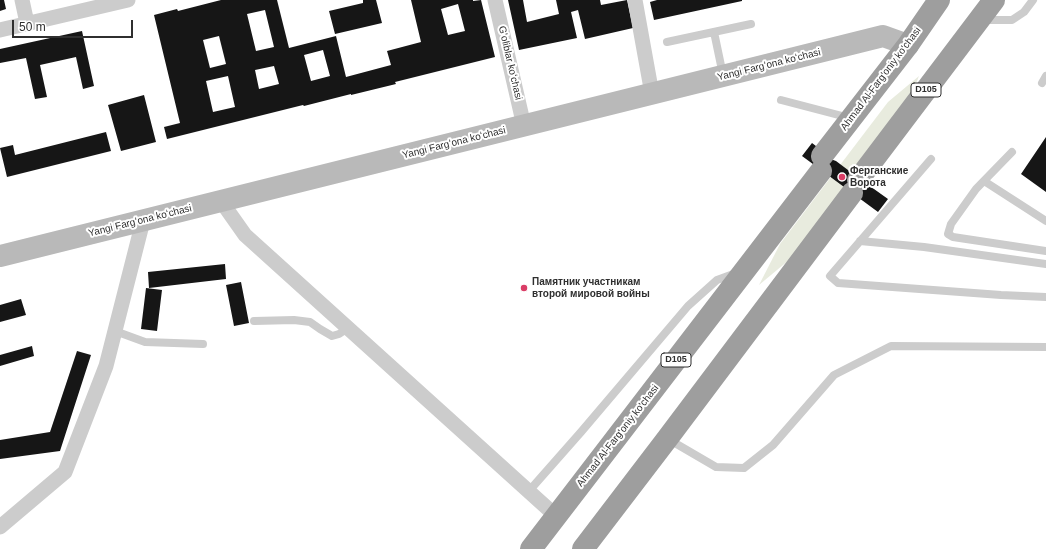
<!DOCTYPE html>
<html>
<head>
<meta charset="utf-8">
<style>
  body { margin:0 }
  #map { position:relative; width:1046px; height:549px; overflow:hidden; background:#fff; font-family:Arial,sans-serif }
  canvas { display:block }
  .scale { position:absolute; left:12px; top:20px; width:121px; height:18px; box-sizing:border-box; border:2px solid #2f2f2f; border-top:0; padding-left:5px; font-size:12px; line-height:14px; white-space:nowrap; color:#2f2f2f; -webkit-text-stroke:3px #fff; paint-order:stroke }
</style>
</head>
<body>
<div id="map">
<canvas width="1046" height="549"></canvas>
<div class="scale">50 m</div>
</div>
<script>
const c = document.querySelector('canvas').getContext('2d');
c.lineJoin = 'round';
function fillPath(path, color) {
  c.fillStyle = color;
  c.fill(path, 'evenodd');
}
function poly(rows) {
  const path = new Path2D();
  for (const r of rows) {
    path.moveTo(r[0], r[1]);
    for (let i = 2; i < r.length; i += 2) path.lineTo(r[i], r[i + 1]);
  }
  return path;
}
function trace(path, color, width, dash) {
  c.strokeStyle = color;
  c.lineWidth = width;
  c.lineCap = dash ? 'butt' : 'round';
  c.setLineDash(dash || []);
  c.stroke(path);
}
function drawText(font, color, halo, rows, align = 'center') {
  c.font = font + ' Arial,sans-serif';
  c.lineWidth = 4;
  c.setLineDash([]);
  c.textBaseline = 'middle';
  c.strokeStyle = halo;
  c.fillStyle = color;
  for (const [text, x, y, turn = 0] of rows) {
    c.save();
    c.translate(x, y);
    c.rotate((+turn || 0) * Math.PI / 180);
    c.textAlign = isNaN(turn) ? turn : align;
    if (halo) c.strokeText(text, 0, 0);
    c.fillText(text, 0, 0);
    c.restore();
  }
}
fillPath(poly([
  [919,76,904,114,795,255,759,285,780,244,888,102]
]), '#e8ebde');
fillPath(poly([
  [0,0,4,0,6,9,0,11],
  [221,0,277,0,289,48,336,36,346,77,391,65,387,51,421,42,411,0,473,0,473,1,481,0,495,57,395,82,396,84,351,95,351,94,304,106,303,105,167,139,164,127,180,123,154,15,177,9,178,11],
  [458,4,465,31,448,35,441,9],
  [265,10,274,47,256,51,247,14],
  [219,36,226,64,210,68,203,40],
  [323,50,330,76,311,81,304,55],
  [274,66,279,84,259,89,255,70],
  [228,76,235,107,213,112,206,81],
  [363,0,376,0,382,23,335,34,329,11,363,3],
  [508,0,523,0,527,22,559,14,556,0,600,0,601,5,627,0,633,28,585,39,578,10,571,12,577,38,519,50],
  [657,0,742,0,742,1,654,20,650,2],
  [82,31,94,86,83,89,76,57,40,65,47,97,35,99,26,58,0,63,0,49],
  [144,95,156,142,121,151,108,105],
  [106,132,111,151,7,177,0,148,13,145,15,155],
  [1046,137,1046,192,1021,174],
  [812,143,824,152,822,156,836,161,856,176,858,180,874,189,888,199,878,212,802,156],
  [225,264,226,279,149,288,148,272],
  [241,282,249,323,234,326,226,285],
  [146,288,162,290,157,331,141,329],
  [21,299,26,315,0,322,0,305],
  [32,346,34,356,0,366,0,355],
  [77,351,91,355,60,451,0,459,0,440,50,432]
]), '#161616');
trace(poly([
  [982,20,1012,20,1024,12,1033,0],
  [714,32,723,75],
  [667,42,751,24],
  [1042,83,1046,76],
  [781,100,850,118],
  [1012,152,976,189,951,224,948,234,953,237,1046,251],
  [931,159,830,276,838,283,1001,295,1046,297],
  [984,181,1046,221],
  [860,241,924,247,1046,264],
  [254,321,294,320,310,322,320,329,332,336,339,334,348,328],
  [115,331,145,342,203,344],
  [668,439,716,467,744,468,773,445,834,375,891,346,1046,347],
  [529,491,581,432,688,306,717,280,736,273]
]), '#ccc', 8);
trace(poly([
  [22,0,27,23],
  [495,0,524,126],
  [635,0,652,94],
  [0,30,128,0],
  [221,201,245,235,556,516],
  [0,527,65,472,106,366,143,221]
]), '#ccc', 15);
trace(poly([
  [0,256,883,36,908,45]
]), '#b9b9b9', 22);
trace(poly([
  [822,156,908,45,939,0],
  [858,180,994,0],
  [531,549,821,171],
  [583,549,667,439,852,193]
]), '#9e9e9e', 22);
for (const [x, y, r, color] of [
  [842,177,4,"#da3d66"],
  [524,288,4,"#da3d66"]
]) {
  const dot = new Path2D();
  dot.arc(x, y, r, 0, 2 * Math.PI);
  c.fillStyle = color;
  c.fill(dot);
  trace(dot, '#fff', 1.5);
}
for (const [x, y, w] of [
  [926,90,30],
  [676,360,30]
]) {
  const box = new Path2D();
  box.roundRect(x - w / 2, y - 7, w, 14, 3);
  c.fillStyle = '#fff';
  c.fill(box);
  trace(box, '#2f2f2f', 1);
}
drawText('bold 9px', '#2f2f2f', null, [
  ["D105",926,90],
  ["D105",676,360]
]);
drawText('10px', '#2f2f2f', '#fff', [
  ["Gʻoliblar koʻchasi",510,63,77],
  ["Yangi Fargʻona koʻchasi",769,65,-14],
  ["Ahmad Al-Farg'oniy ko'chasi",881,79,-53],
  ["Yangi Fargʻona koʻchasi",454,143,-14],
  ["Yangi Fargʻona koʻchasi",140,221,-14],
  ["Ahmad Al-Farg'oniy ko'chasi",618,436,-52]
]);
drawText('bold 10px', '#2f2f2f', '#fff', [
  ["Ферганские",850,171],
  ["Ворота",850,183],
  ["Памятник участникам",532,282],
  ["второй мировой войны",532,294]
], 'left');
</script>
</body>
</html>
